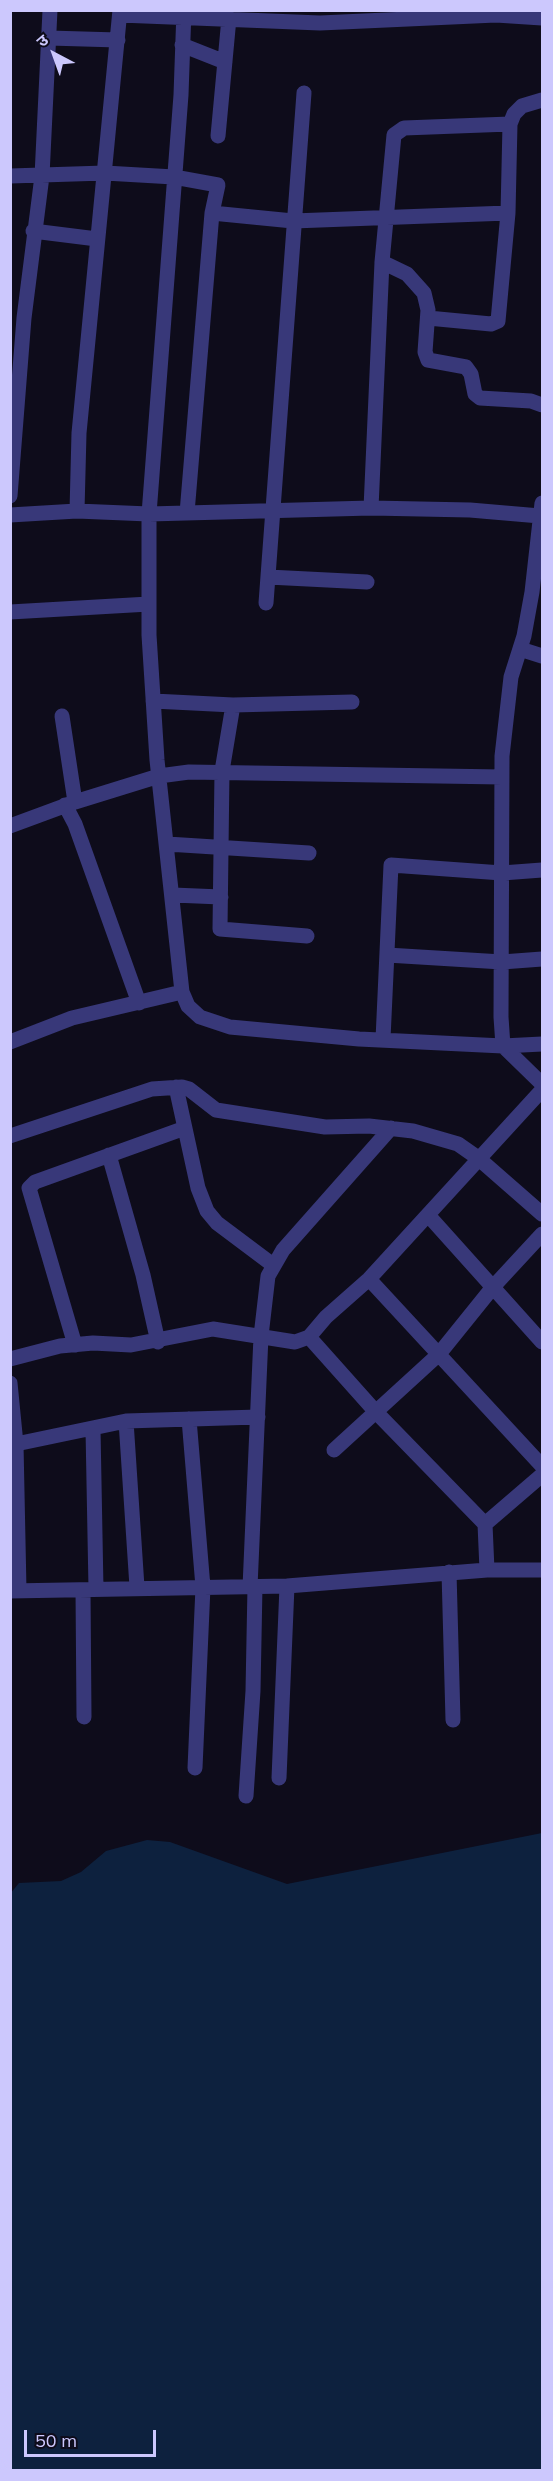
<!DOCTYPE html>
<html>
<head>
<meta charset="utf-8">
<style>
  body { margin:0 }
  #map { position:relative; width:553px; height:2481px; overflow:hidden; background:#0e0c1b; font-family:Mulish,"Noto Sans Devanagari",sans-serif }
  canvas { display:block }
  .frame { position:absolute; inset:0; border:12px solid #ccc8fd; pointer-events:none }
  .north { position:absolute; left:24px; top:24px; width:60px; height:60px; -webkit-text-stroke:4px #0e0c1b; paint-order:stroke; rotate:319deg; font-size:16px; font-weight:700; line-height:24px; text-align:center; color:#ccc8fd }
  .north::after { content:''; display:block; margin:auto; width:21px; height:27px; background:#ccc8fd; clip-path:polygon(50% 0,100% 100%,50% 72%,0 100%) }
  .scale { position:absolute; left:24px; top:2430px; width:132px; height:27px; box-sizing:border-box; border:3px solid #ccc8fd; border-top:0; padding-left:8px; font-size:18px; line-height:21px; white-space:nowrap; color:#ccc8fd; -webkit-text-stroke:4px #0e0c1b; paint-order:stroke }
</style>
</head>
<body>
<div id="map">
<canvas width="553" height="2481"></canvas>
<div class="frame"></div>
<div class="north">उ</div>
<div class="scale">50 m</div>
</div>
<script>
const c = document.querySelector('canvas').getContext('2d');
c.lineJoin = 'round';
function fillPath(path, color) {
  c.fillStyle = color;
  c.fill(path, 'evenodd');
}
function poly(rows) {
  const path = new Path2D();
  for (const r of rows) {
    path.moveTo(r[0], r[1]);
    for (let i = 2; i < r.length; i += 2) path.lineTo(r[i], r[i + 1]);
  }
  return path;
}
function trace(path, color, width, dash) {
  c.strokeStyle = color;
  c.lineWidth = width;
  c.lineCap = dash ? 'butt' : 'round';
  c.setLineDash(dash || []);
  c.stroke(path);
}
fillPath(poly([
  [542,1833,542,2470,11,2470,10,1894,19,1883,61,1881,81,1872,106,1851,147,1840,170,1842,287,1884]
]), '#0d213e');
trace(poly([
  [184,10,181,95,149,514,149,635,157,760,182,992,188,1006,200,1017,230,1027,359,1039,503,1046,542,1044],
  [120,15,320,23,496,15,496,10],
  [496,15,542,18],
  [49,38,118,40],
  [182,45,225,62],
  [218,136,229,18],
  [10,176,105,173,174,177,218,185,212,213,187,513],
  [212,213,293,221,508,213,510,124,514,114,522,106,542,100],
  [33,231,97,239],
  [382,262,407,274,424,293,428,310,425,352,428,360,466,367,471,374,475,394,480,398,531,401,542,405],
  [428,318,491,324,498,321,508,213],
  [10,496,24,318,42,176,50,10],
  [542,503,532,592,524,636,511,677,502,756,501,1017,503,1046,542,1084],
  [371,508,382,262,394,135,404,128,510,124],
  [77,511,79,433,120,10],
  [10,515,77,511,149,514,371,508,470,510,540,516],
  [268,577,367,582],
  [266,603,304,93],
  [10,612,149,604],
  [520,649,542,656],
  [153,701,233,705,352,702],
  [233,705,222,771,220,929,307,936],
  [62,716,75,802],
  [65,805,75,824,139,1003],
  [10,826,75,802,159,776,189,772,502,777],
  [167,844,309,853],
  [173,895,221,897],
  [387,955,502,962,542,959],
  [383,1039,391,865,502,873,542,870],
  [10,1042,72,1018,182,992],
  [176,1087,198,1188,207,1211,217,1223,273,1265],
  [10,1136,152,1089,182,1087,189,1089,216,1110,325,1127,369,1126,413,1131,458,1144,478,1158,542,1214],
  [109,1155,143,1275,158,1342],
  [428,1215,542,1342],
  [369,1279,542,1466],
  [309,1337,375,1411,485,1524,487,1570],
  [75,1345,29,1188,35,1182,185,1128],
  [10,1359,60,1346,93,1343,131,1345,213,1329,295,1342,309,1337,326,1317,369,1279,542,1090],
  [10,1383,16,1444,19,1590],
  [189,1419,203,1587,195,1768],
  [126,1421,137,1587],
  [93,1429,96,1589],
  [16,1444,126,1421,258,1417],
  [334,1450,439,1354,493,1287,542,1234],
  [485,1524,542,1475],
  [449,1572,453,1720],
  [250,1587,261,1336,268,1276,283,1250,391,1128],
  [83,1590,84,1717],
  [10,1591,287,1586,487,1570,542,1570],
  [279,1778,287,1586],
  [246,1796,253,1691,255,1586]
]), '#383879', 15);
</script>
</body>
</html>
